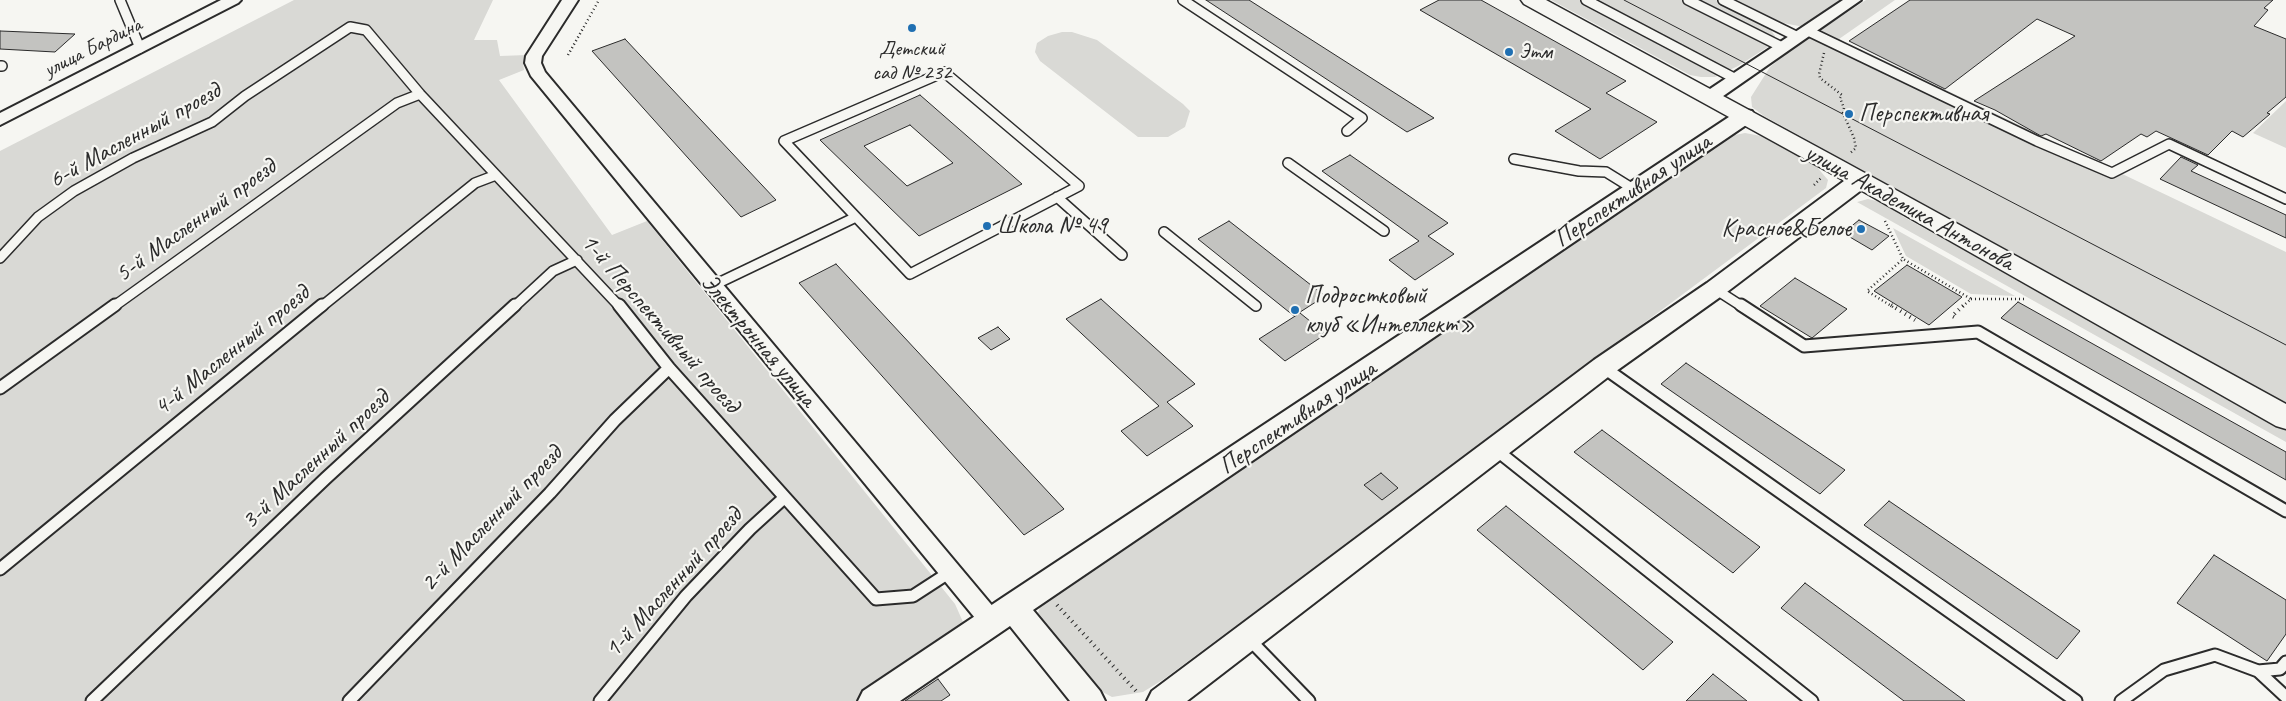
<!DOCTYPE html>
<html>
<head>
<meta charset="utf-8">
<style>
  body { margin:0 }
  canvas { display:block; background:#f6f6f2 }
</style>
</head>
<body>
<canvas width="2286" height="701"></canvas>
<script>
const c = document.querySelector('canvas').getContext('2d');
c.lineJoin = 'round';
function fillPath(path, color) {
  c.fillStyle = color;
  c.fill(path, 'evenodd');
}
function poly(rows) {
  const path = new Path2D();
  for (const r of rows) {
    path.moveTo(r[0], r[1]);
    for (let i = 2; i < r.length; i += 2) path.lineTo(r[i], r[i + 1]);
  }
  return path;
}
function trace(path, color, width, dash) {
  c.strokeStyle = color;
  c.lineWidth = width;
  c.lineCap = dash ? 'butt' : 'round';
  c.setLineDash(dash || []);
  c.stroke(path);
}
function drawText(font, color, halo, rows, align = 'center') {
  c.font = font + ' Caveat,sans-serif';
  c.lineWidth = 4.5;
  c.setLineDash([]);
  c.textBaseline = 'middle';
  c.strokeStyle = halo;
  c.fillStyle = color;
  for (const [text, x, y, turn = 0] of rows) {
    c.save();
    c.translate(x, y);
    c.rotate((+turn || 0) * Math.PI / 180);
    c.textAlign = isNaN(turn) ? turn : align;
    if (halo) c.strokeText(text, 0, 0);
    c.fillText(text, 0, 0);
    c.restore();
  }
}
fillPath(poly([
  [294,0,493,0,474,40,497,40,500,56,527,55,523,63,524,70,499,80,612,235,647,221,955,604,963,622,951,638,856,701,0,701,0,151],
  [1551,0,1716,0,1768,26,1775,36,1774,43,1738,66,1715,77,1701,77,1690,75],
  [1736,0,1847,0,1804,27,1783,23],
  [1866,0,1895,0,1839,39,2286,252,2286,403,1764,116,1752,107,1751,97,1770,67,1793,48],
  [1062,32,1072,32,1097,40,1183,104,1190,111,1185,127,1168,137,1138,137,1040,61,1035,52,1037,43,1048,36],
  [2286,101,2286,148,2253,133],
  [1745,133,1761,136,1816,166,1828,180,1826,188,1164,679,1143,692,1112,697,1095,688,1036,619,1040,607,1048,597,1725,137],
  [1868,199,1885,203,1900,211,1902,216,1949,242,1962,244,2286,427,2286,442,1857,202],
  [1893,228,2015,296,1971,294,1906,256]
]), '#d9d9d5');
const building = poly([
  [1206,0,1249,0,1434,118,1407,132,1206,0],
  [1439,0,1481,0,1626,81,1606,93,1657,122,1600,159,1555,131,1591,109,1420,10,1439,0],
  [1910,0,2273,0,2264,8,2268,10,2254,26,2286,39,2286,97,2267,113,2270,114,2243,137,2232,131,2208,155,2156,131,2147,137,2141,134,2101,161,2046,134,2041,136,1995,110,1974,101,2075,36,2037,19,1945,89,1849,41,1910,0],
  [0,31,75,34,55,52,0,49,0,31],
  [625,39,776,200,741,217,592,51,625,39],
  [920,95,1022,184,919,236,820,140,920,95],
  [910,125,953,163,907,186,864,146,910,125],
  [1350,155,1448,223,1428,236,1454,254,1415,280,1389,260,1419,241,1322,171,1350,155],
  [2181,157,2198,165,2191,171,2286,215,2286,238,2160,179,2181,157],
  [1859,220,1889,236,1872,250,1843,233,1859,220],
  [1229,221,1325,296,1294,316,1198,239,1229,221],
  [836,264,1064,509,1024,535,799,283,836,264],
  [1907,265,1962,297,1929,325,1874,291,1907,265],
  [1795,278,1847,309,1812,338,1760,306,1795,278],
  [1101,299,1195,384,1167,402,1193,426,1147,456,1121,431,1159,406,1066,319,1101,299],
  [2018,302,2286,452,2286,480,2001,318,2018,302],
  [1300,313,1326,334,1285,361,1259,339,1300,313],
  [998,327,1010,339,991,350,978,338,998,327],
  [1686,363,1845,470,1820,494,1661,384,1686,363],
  [1602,430,1760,547,1733,573,1574,452,1602,430],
  [1381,473,1398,488,1382,500,1364,485,1381,473],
  [1889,501,2080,631,2057,659,1864,525,1889,501],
  [1506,506,1673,642,1643,670,1477,530,1506,506],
  [2214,555,2286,600,2286,634,2267,661,2177,603,2214,555],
  [1805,583,1965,701,1904,701,1781,608,1805,583],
  [1713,674,1747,701,1686,701,1713,674],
  [938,679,950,695,941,701,905,701,938,679]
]);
fillPath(building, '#c3c3c0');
trace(building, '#2b2b2b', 1);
const serviceFar1 = poly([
  [120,0,140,48],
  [1183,0,1362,118,1347,131],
  [1586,0,1736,79],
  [1688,0,1782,47],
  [1723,0,1798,37],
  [1808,31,2037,141,2112,173,2169,144,2286,199],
  [0,66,2,66],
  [944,72,1079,186,910,274,784,141,944,72],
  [1514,159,1579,171,1606,172,1635,190],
  [1288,163,1384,231],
  [1057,197,1122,255],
  [1164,232,1256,306],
  [0,258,38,217,74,191,133,158,212,122,245,96,350,27,366,30,420,94,620,307],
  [712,286,856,217],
  [1715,289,1743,307],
  [113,307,397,103,420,94],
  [321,307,475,183,496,175],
  [514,307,553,271,577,260]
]);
const service = poly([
  [619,305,669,368,876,599,913,596,950,572],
  [1741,305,1804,346,1978,332,2286,511],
  [1603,367,2076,701],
  [0,388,115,305],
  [1495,449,1812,701],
  [0,569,322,305],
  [1249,639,1309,701],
  [2258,671,2280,669,2286,662],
  [92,701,326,478,515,305],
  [349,701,550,493,615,420,669,368],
  [600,701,686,596,750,529,784,498],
  [2121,701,2164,670,2215,655,2258,671,2286,697]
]);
const minor = poly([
  [221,0,241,0,238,3,0,125,0,113,221,0],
  [562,0,578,0,542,56,541,63,545,72,1000,615,1004,622,1000,629,992,633,984,629,531,76,525,63,526,56,562,0],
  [1843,0,1861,0,1716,101,1704,101,1702,97,1704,93,1843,0]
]);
const tertiary = poly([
  [1745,110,1752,111,1755,116,1752,121,1033,610,1100,691,1105,701,1070,701,1010,626,900,701,858,701,863,691,1002,598,1738,111,1745,110],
  [1860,173,1868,175,1871,180,1868,185,1723,295,1612,374,1187,701,1147,701,1152,691,1594,360,1707,283,1852,175,1860,173]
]);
const secondary = poly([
  [1521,0,1546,0,1843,161,2286,404,2286,429,2276,426,1827,171,1524,4,1521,0]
]);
trace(serviceFar1, '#2b2b2b', 12);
trace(service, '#2b2b2b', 15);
trace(minor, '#2b2b2b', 4);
trace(tertiary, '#2b2b2b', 4);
trace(secondary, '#2b2b2b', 3);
trace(poly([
  [1824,53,1819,74,1820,78,1842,95,1840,98,1844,108,1843,113,1854,138,1856,148,1849,154],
  [568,55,599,0],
  [1814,185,1821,178],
  [1885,221,1903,259],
  [1971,299,2025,299],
  [1893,307,1867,291,1903,259,1971,299,1962,307]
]), '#2b2b2b', 2.5, [1, 3]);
trace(poly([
  [1891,305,1915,320],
  [1954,317,1952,316,1964,305],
  [1057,605,1137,692]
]), '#2b2b2b', 4, [1, 4.5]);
trace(serviceFar1, '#f6f6f2', 9);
trace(service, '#f6f6f2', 11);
fillPath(minor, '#f6f6f2');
fillPath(tertiary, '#f6f6f2');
fillPath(secondary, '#f6f6f2');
trace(poly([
  [1624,0,2286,345]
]), '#2b2b2b', 1);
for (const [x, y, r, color] of [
  [912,28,5,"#1f6fb2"],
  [1509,52,5,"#1f6fb2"],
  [1849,114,5,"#1f6fb2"],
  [987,226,5,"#1f6fb2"],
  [1861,229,5,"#1f6fb2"],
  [1295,310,5,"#1f6fb2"]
]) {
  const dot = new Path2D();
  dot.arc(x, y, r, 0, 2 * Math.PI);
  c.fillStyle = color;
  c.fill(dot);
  trace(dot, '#f6f6f2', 2);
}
drawText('21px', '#2b2b2b', '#f6f6f2', [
  ["улица Бардина",93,48,-27]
]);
drawText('21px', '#2b2b2b', '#f6f6f2', [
  ["Детский",912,49],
  ["сад № 232",912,73],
  ["Этм",1519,52,"left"]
]);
drawText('25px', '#2b2b2b', '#f6f6f2', [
  ["Перспективная",1859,114],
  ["Школа № 49",997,226],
  ["Красное&Белое",1851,229,"right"],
  ["Подростковый",1305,296],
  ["клуб «Интеллект»",1305,325]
], 'left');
drawText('25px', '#2b2b2b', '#f6f6f2', [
  ["6-й Масленный проезд",135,136,-29],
  ["Перспективная улица",1633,191,-34],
  ["улица Академика Антонова",1909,208,29],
  ["5-й Масленный проезд",196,221,-36],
  ["1-й Перспективный проезд",660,324,49],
  ["Электронная улица",758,341,50],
  ["4-й Масленный проезд",232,351,-39],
  ["Перспективная улица",1298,418,-34],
  ["3-й Масленный проезд",316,460,-43],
  ["2-й Масленный проезд",492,519,-46],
  ["1-й Масленный проезд",674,583,-48]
]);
</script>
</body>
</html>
